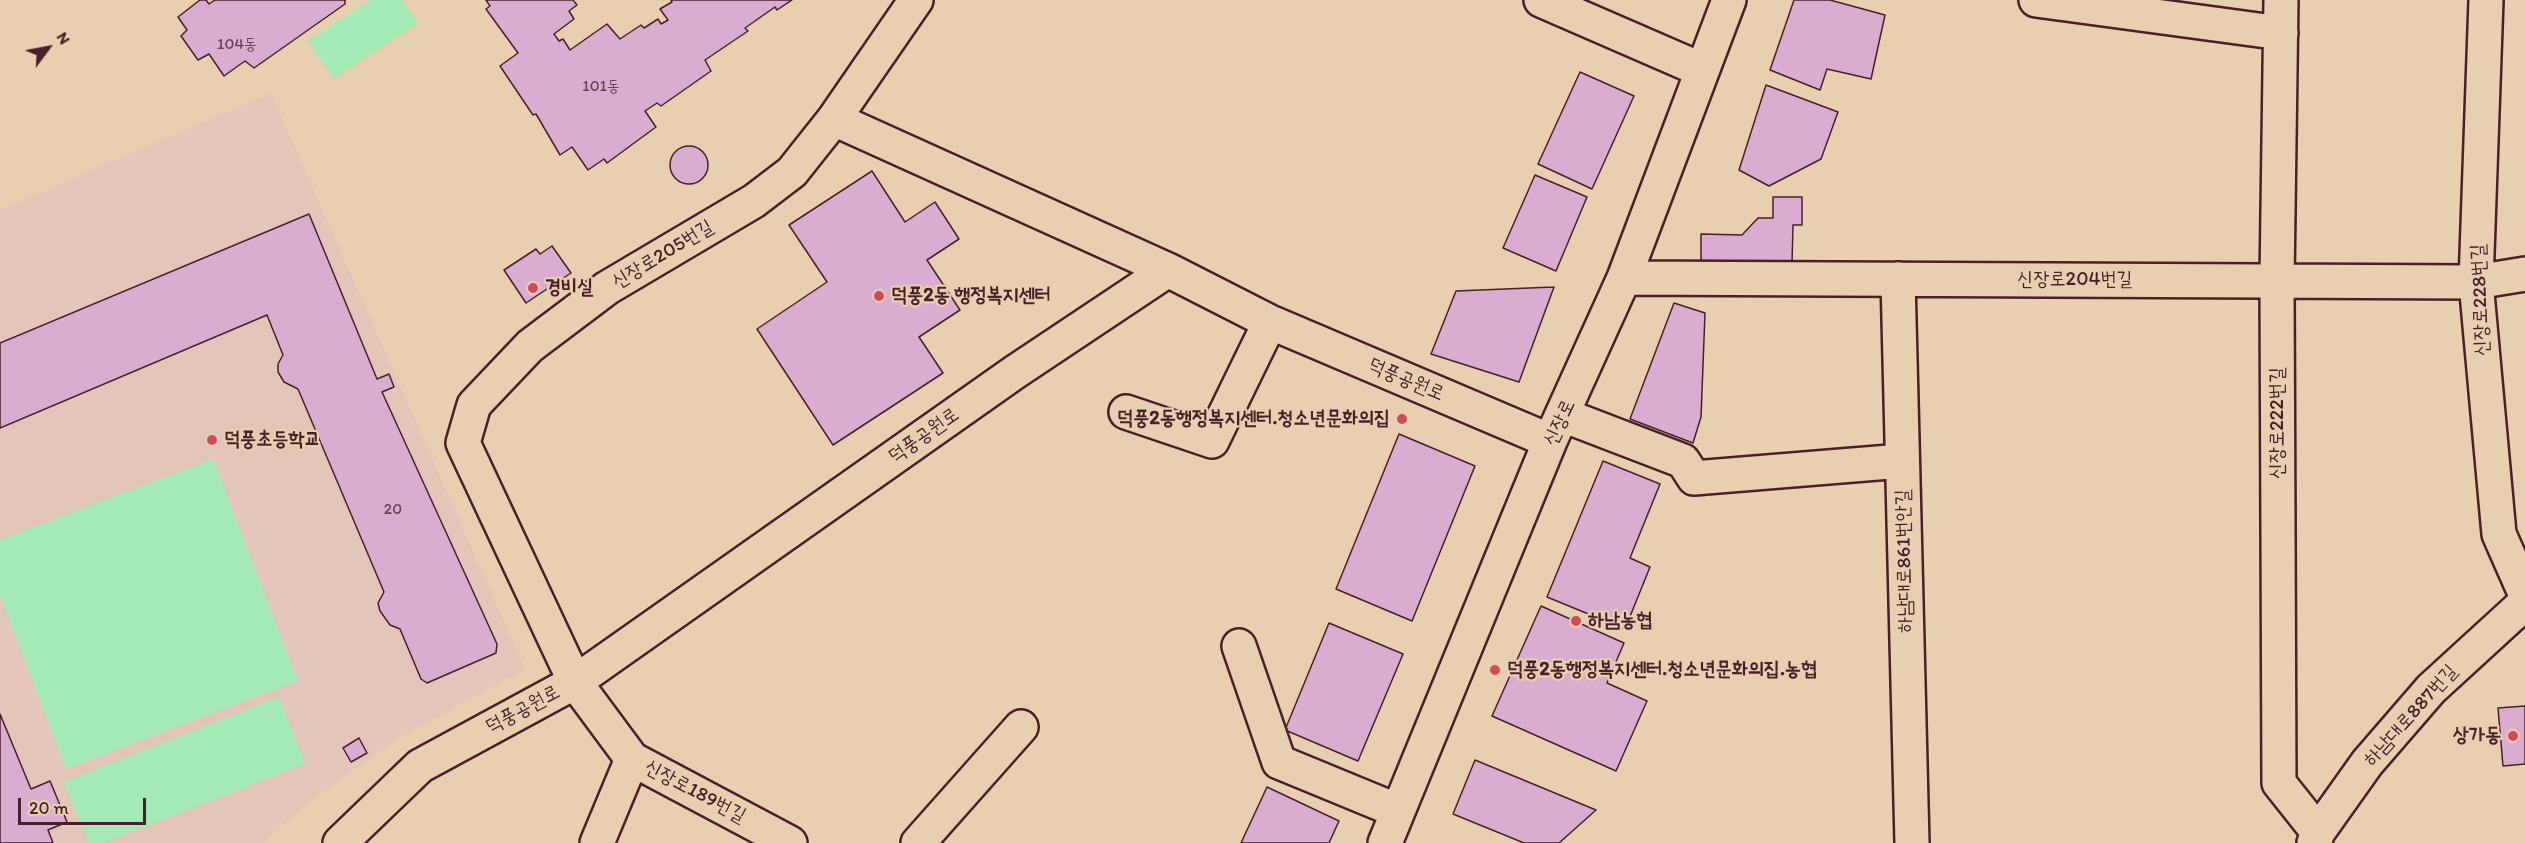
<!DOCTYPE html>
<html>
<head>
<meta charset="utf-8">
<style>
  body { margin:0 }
  #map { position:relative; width:2525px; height:843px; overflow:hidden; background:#e8cfb0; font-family:Itim,sans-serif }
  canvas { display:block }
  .north { position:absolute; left:18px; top:18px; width:60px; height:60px; -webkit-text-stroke:4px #e8cfb0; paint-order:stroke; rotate:58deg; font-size:16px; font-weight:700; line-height:24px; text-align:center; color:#4a1f2b }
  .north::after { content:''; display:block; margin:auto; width:21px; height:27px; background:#4a1f2b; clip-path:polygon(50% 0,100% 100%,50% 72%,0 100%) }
  .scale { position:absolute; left:18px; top:798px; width:128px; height:27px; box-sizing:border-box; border:3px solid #4a1f2b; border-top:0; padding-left:8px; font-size:18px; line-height:21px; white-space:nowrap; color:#4a1f2b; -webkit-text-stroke:4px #e8cfb0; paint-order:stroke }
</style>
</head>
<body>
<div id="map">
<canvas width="2525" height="843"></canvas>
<div class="north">N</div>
<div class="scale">20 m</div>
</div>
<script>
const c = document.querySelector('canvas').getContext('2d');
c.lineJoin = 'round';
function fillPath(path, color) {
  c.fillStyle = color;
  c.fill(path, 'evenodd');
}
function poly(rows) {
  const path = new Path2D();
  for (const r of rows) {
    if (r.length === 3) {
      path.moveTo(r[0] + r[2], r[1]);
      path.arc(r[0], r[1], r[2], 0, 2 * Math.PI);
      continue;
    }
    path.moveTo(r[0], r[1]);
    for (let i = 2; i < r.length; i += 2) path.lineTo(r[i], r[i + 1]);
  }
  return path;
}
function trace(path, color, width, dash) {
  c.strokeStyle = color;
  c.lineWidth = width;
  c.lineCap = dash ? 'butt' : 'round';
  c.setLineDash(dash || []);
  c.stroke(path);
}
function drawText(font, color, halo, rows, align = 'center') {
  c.font = font + ' Itim,"Poor Story",sans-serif';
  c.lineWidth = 4.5;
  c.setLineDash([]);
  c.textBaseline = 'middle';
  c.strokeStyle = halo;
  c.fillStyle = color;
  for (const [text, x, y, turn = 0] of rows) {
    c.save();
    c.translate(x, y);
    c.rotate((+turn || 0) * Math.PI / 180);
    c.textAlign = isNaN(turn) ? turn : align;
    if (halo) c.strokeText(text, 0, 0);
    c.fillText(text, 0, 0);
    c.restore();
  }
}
fillPath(poly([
  [271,93,525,669,396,740,308,803,263,843,0,843,0,210]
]), '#e4c5ba');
fillPath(poly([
  [371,0,402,0,418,23,334,79,308,41],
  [213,459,298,681,66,769,0,595,0,540],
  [279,697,305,764,104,843,89,843,64,782]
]), '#a4eab6');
const building = poly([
  [200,0,206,0,209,4,215,0,345,0,345,4,254,68,245,61,224,76,209,54,198,60,181,36,187,30,178,17,200,0],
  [486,0,573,0,577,5,569,11,574,19,554,34,559,41,563,39,570,50,607,24,620,39,641,25,644,28,658,19,661,24,668,20,660,9,672,2,671,0,792,0,777,10,775,7,745,28,748,31,705,60,711,71,661,106,657,103,645,111,656,127,607,163,604,159,588,170,572,147,560,155,536,114,533,115,500,66,518,53,486,9,490,6,486,0],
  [1794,0,1830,0,1885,15,1871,79,1827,69,1820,90,1770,70,1794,0],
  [1580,72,1634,96,1592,189,1538,164,1580,72],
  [1766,85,1838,112,1821,159,1769,186,1739,170,1766,85],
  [689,165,19],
  [872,171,905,222,935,202,959,239,927,260,960,310,919,337,943,373,833,445,757,329,827,282,789,225,872,171],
  [1535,175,1587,197,1556,271,1503,248,1535,175],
  [1773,197,1802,197,1802,225,1793,225,1792,263,1701,261,1701,234,1742,235,1758,218,1773,218,1773,197],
  [309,214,377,379,389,374,394,387,382,392,497,644,496,653,427,683,421,679,400,629,390,625,380,611,378,603,384,592,298,389,284,382,278,372,278,364,283,355,267,315,0,428,0,343,309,214],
  [552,246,571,273,526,303,504,270,536,249,540,254,552,246],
  [1554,287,1519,382,1431,354,1456,291,1554,287],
  [1674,303,1705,313,1701,417,1693,443,1630,419,1674,303],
  [1399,434,1475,466,1412,621,1336,589,1399,434],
  [1603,461,1660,484,1630,558,1650,567,1625,629,1547,597,1603,461],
  [1541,606,1624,643,1607,683,1647,701,1616,771,1492,716,1541,606],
  [1329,623,1403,654,1358,761,1285,730,1329,623],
  [2525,706,2525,764,2503,766,2498,708,2525,706],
  [0,714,31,789,50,781,67,822,48,830,53,843,0,843,0,714],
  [359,738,367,753,351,762,343,748,359,738],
  [1475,760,1596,810,1559,843,1524,843,1453,814,1475,760],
  [1267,787,1339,821,1329,843,1241,843,1267,787]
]);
fillPath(building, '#daadd0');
trace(building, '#4a1f2b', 1.5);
const minor = poly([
  [1541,0,1702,70],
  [2036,0,2281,33],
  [2281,0,2277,281,2279,783,2318,832],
  [2486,0,2476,282,2499,534,2525,593],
  [834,119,1168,270],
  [1624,278,2476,282,2525,274],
  [1898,279,1912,843],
  [1126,412,1212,441,1270,322],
  [1563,415,1683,461,1694,478,1902,461],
  [1239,646,1279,762,1398,811],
  [340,843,420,766,575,682,1015,372,1168,270,1270,322,1550,441],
  [597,843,632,759],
  [790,843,632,759,575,682,463,443,474,405,530,346,607,288,754,201,792,172,834,119,916,0],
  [918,843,1021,727],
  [1385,843,1550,441,1624,278,1729,0],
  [2314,843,2318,832,2367,763,2431,689,2525,603]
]);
trace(minor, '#4a1f2b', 38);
trace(minor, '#e8cfb0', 33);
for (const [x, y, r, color] of [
  [533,288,6,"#d1495b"],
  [879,296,6,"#d1495b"],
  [1402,419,6,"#d1495b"],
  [212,440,6,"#d1495b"],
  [1576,621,6,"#d1495b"],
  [1495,670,6,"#d1495b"],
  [2513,736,6,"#d1495b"]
]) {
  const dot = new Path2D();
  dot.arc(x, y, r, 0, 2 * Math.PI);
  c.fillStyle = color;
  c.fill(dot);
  trace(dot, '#e8cfb0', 2);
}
drawText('16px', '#6e4254', null, [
  ["104동",237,45],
  ["101동",601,87],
  ["20",393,510]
]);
drawText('20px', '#4a1f2b', '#e8cfb0', [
  ["신장로205번길",663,255,-31],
  ["신장로204번길",2075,280],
  ["신장로228번길",2481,300,-92],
  ["덕풍공원로",1406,380,23],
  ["신장로",1560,423,-65],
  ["신장로222번길",2278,423,-90],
  ["덕풍공원로",924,436,-35],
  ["하남대로861번안길",1905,561,-91],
  ["덕풍공원로",523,710,-28],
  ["하남대로887번길",2411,716,-48],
  ["신장로189번길",695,792,28]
]);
drawText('bold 20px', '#4a1f2b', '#e8cfb0', [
  ["경비실",545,288],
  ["덕풍2동 행정복지센터",891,296],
  ["덕풍2동행정복지센터.청소년문화의집",1390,419,"right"],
  ["덕풍초등학교",224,440],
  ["하남농협",1588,621],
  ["덕풍2동행정복지센터.청소년문화의집.농협",1507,670],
  ["상가동",2501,736,"right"]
], 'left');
</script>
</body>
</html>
